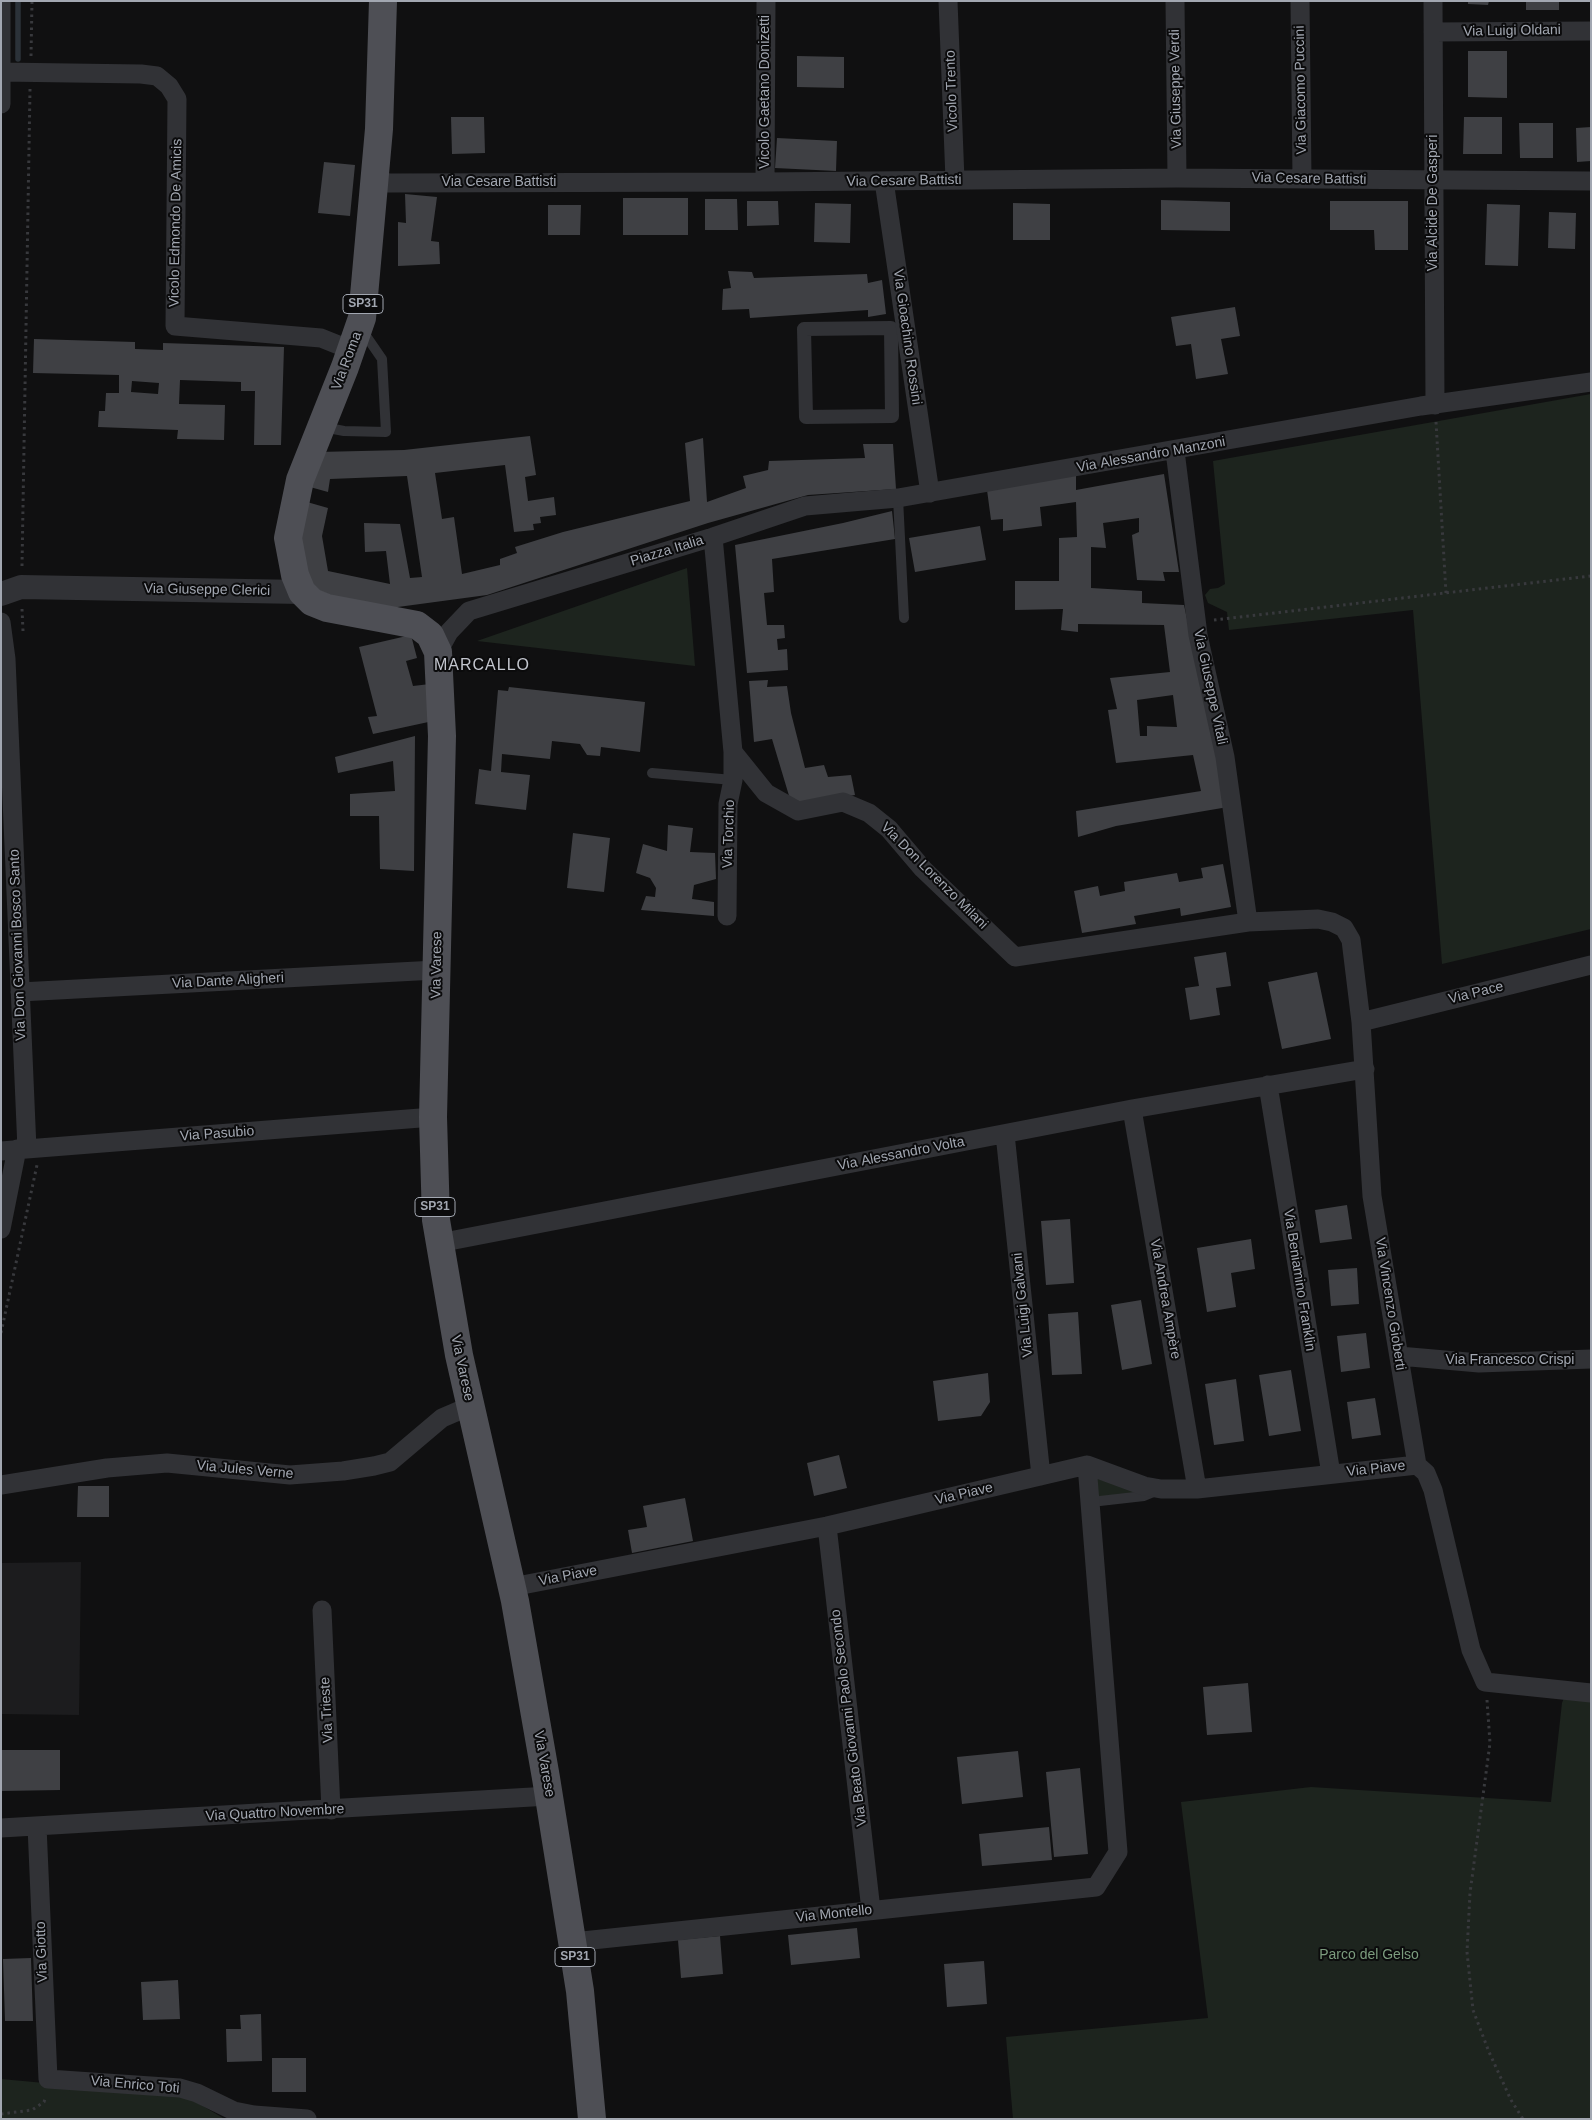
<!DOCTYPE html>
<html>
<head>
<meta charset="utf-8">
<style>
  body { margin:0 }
  #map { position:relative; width:1592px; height:2120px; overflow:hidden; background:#101011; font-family:Helvetica,sans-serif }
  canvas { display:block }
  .frame { position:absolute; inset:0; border:2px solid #a2a7b1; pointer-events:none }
</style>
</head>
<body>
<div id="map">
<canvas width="1592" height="2120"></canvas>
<div class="frame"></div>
</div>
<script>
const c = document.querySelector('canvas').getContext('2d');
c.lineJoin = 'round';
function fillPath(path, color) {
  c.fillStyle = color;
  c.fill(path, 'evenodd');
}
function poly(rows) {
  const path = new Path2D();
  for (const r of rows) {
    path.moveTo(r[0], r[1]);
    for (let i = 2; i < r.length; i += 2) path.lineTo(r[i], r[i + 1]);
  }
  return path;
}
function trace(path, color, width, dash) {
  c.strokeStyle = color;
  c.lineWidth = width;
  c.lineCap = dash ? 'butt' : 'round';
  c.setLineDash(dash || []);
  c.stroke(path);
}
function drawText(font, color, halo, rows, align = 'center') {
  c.font = font + ' Helvetica,sans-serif';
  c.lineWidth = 4;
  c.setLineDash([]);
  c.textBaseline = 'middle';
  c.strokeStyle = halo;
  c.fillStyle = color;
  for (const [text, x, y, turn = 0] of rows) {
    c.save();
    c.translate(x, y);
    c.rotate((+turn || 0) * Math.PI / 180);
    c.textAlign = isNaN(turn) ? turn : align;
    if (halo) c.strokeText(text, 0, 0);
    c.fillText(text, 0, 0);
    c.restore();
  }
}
fillPath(poly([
  [81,1562,79,1715,1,1714,1,1563]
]), '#1c1c1e');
fillPath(poly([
  [1591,394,1591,929,1442,964,1413,610,1229,630,1227,612,1208,603,1205,595,1210,589,1218,588,1225,584,1213,461],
  [687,568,695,666,477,641],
  [1095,1478,1134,1490,1135,1494,1100,1497,1097,1496],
  [1565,1695,1591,1697,1591,2119,1013,2119,1006,2037,1208,2018,1181,1802,1311,1787,1551,1802,1562,1703],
  [1,2079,186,2096,223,2118,227,2119,1,2119]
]), '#1d241e');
trace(poly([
  [18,59,18,1]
]), '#2b3239', 5.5);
fillPath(poly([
  [1468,1,1489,1,1488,5,1468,4],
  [1526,1,1559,1,1559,10,1526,10],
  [1468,51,1507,51,1507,98,1468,97],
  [797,56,844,57,844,88,797,87],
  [451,117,484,117,485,153,452,154],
  [1464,117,1502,117,1502,154,1463,154],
  [1519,123,1553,123,1553,158,1520,158],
  [1591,127,1591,161,1577,162,1576,128],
  [777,138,837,141,836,171,775,168],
  [324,162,355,165,350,216,318,213],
  [405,194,437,197,431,241,439,242,440,264,398,266,398,222,406,223],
  [623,198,688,198,688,235,623,235],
  [705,199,737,199,738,230,705,230],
  [1161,200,1230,202,1230,231,1161,230],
  [747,201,778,201,779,225,747,226],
  [1330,201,1408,201,1408,250,1375,250,1374,230,1330,230],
  [815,203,851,204,850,243,814,242],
  [1013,203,1050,204,1050,240,1013,240],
  [1487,204,1520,205,1518,266,1485,265],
  [548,205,581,205,580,235,548,235],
  [1549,212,1576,213,1575,249,1548,248],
  [728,271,752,272,754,278,867,274,868,283,882,280,886,314,868,317,868,310,750,318,749,309,722,310,723,289,731,288],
  [1235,307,1240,336,1221,339,1228,374,1196,379,1191,344,1176,346,1171,317],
  [34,339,135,342,135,349,163,350,163,343,284,347,281,445,254,445,255,391,241,391,241,382,180,380,179,404,225,405,224,440,177,439,178,430,98,427,99,411,105,411,106,393,119,393,119,375,33,373],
  [132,381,159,383,158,394,131,392],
  [530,436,536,475,525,477,528,501,554,497,556,515,540,517,541,523,533,524,534,530,514,532,505,465,435,473,442,519,454,517,462,574,500,565,500,559,517,553,515,547,563,532,690,501,685,443,703,438,707,502,746,488,743,476,768,470,769,461,865,458,863,444,893,444,896,489,808,495,708,523,487,595,383,609,352,603,312,588,298,540,307,502,328,508,322,536,328,571,390,584,386,551,365,552,364,523,400,524,410,578,422,577,407,476,330,479,328,492,310,487,318,452,404,450],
  [1076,474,1076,490,1164,474,1179,572,1163,572,1165,581,1137,580,1132,535,1139,532,1139,518,1103,523,1106,548,1091,547,1091,588,1142,591,1142,603,1184,605,1228,807,1116,826,1078,837,1076,811,1201,791,1193,755,1116,763,1108,710,1117,709,1110,678,1170,672,1164,625,1078,624,1078,632,1061,630,1063,609,1015,610,1015,581,1059,581,1059,538,1077,537,1076,502,1040,507,1042,526,1003,531,1003,519,991,520,987,490],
  [1173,695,1177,727,1147,726,1147,736,1140,736,1137,700],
  [892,511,895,539,772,559,774,592,764,593,767,625,784,625,785,638,777,639,778,650,787,649,788,670,747,673,735,545,843,523],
  [980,526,986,560,915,572,909,538],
  [411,635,417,658,406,661,413,686,430,684,433,721,373,734,368,717,377,716,359,647],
  [768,680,767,687,787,686,791,713,805,768,824,765,828,777,851,775,855,795,807,803,790,799,772,739,754,742,749,681],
  [509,687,645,702,640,752,601,747,600,756,587,755,580,744,552,741,550,759,502,754,501,772,530,775,526,810,475,804,479,769,491,771,498,690,508,691],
  [415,736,414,871,380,869,379,816,350,816,350,794,395,791,393,761,338,773,335,757],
  [668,825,693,828,690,852,715,853,716,879,694,885,692,899,714,902,714,916,641,910,646,896,655,897,656,888,650,878,636,873,643,844,667,851],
  [573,833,610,838,604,892,567,888],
  [1223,864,1231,907,1181,916,1180,908,1134,916,1136,924,1082,933,1074,891,1098,886,1100,896,1125,891,1124,882,1177,873,1179,882,1203,878,1201,868],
  [1226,952,1231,986,1216,988,1220,1015,1190,1020,1185,988,1199,986,1194,957],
  [1317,972,1331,1039,1282,1049,1268,982],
  [1347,1205,1352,1239,1320,1243,1315,1210],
  [1070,1219,1074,1283,1046,1285,1041,1221],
  [1251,1239,1255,1269,1231,1273,1236,1307,1207,1312,1197,1248],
  [1357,1268,1359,1304,1331,1306,1328,1270],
  [1141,1300,1152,1364,1122,1370,1111,1305],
  [1078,1312,1082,1374,1052,1375,1048,1314],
  [1366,1333,1370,1368,1341,1372,1337,1336],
  [1291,1370,1301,1431,1269,1436,1259,1375],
  [988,1373,990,1402,981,1416,938,1421,933,1381],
  [1236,1379,1244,1441,1214,1445,1205,1384],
  [1375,1398,1381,1435,1352,1439,1347,1402],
  [839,1455,847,1488,814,1496,807,1463],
  [78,1486,109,1486,109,1517,77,1517],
  [685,1498,693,1541,632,1553,628,1530,647,1527,643,1506],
  [1248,1683,1252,1732,1207,1735,1203,1687],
  [1,1750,60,1750,60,1790,1,1791],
  [1018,1751,1023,1797,962,1804,957,1757],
  [1080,1768,1088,1854,1054,1857,1046,1772],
  [1049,1827,1052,1860,982,1866,979,1834],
  [857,1928,860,1958,791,1965,788,1935],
  [720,1936,723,1974,681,1978,678,1940],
  [31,1958,33,2021,5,2021,3,1959],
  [984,1961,987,2004,947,2007,944,1964],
  [178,1980,180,2019,143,2020,141,1982],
  [261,2014,262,2061,227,2062,226,2029,241,2029,240,2015],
  [272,2058,306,2058,306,2092,272,2092]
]), '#3f4044');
trace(poly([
  [31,56,32,1],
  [1436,422,1446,593],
  [22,566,30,89],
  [22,609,23,631],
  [1214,620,1591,576],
  [1,1333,37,1165],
  [1487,1700,1490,1743,1470,1893,1467,1952,1473,2010,1489,2052,1511,2100,1523,2119],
  [1,2114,32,2110,44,2102,46,2096]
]), '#38393d', 3, [2.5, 4]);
trace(poly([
  [323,427,344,431,386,432,382,359,362,330],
  [898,498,904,618],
  [652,773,733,780],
  [1091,1502,1144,1496,1156,1491]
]), '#313236', 10);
trace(poly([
  [891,328,892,416,806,417,804,329,891,328]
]), '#313236', 14);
trace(poly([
  [948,1,955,180],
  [1175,1,1177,178],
  [1300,1,1302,179],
  [1433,1,1435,405],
  [1433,32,1591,31],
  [1,72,141,74,157,76,169,86,177,99,175,326,321,338,351,350],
  [1,104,1,1],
  [376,181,389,183,765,182,1177,178,1591,181],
  [884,181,930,493],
  [765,182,766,1],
  [1175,451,1198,635,1225,757,1248,922],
  [713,537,733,752,766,793,798,811,843,802,869,813,889,829,923,869,1015,957,1248,922,1318,919,1332,922,1344,928,1351,940,1361,1022,1372,1196,1417,1465,1426,1473,1433,1490,1471,1650,1485,1682,1591,1693],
  [1,622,6,659,27,1149],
  [438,652,449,632,469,611,713,537,805,506,898,498,1421,406,1591,382],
  [727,916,728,804,733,780,733,752],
  [20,992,436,970],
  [1361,1022,1591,965],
  [1268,1085,1331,1474],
  [1132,1109,1197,1489],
  [1005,1134,1041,1476],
  [1,1151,433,1117],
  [1,1229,17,1149],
  [439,1243,1132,1109,1365,1069],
  [1399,1356,1479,1363,1591,1359],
  [1,1485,107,1468,167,1463,290,1475,343,1471,374,1466,390,1462,442,1418,470,1406],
  [827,1526,871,1910],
  [512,1587,827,1526,1087,1465,1144,1486,1161,1489,1197,1489,1417,1465],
  [322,1610,331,1810],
  [37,1826,48,2079,180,2088,197,2093,234,2111,254,2115,307,2119],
  [1,1828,549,1796],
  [573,1942,1096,1887,1118,1852,1087,1465]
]), '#313236', 19);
trace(poly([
  [1,594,21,587,302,592]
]), '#313236', 24);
trace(poly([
  [383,1,379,129,362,318,345,367,300,480,288,538,295,575,302,592,312,602,327,608,417,625,430,635,438,652,442,736,433,1117,436,1220,459,1355,515,1601,546,1778,580,1991,592,2119]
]), '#4e4f55', 28);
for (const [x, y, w] of [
  [363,304,40],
  [435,1207,40],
  [575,1957,40]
]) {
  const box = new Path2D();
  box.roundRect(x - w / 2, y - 9.5, w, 19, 4);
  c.fillStyle = '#0b0b0c';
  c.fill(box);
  trace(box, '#a2a7b1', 1);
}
drawText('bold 12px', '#a2a7b1', null, [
  ["SP31",363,304],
  ["SP31",435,1207],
  ["SP31",575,1957]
]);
drawText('14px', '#a2a7b1', '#0b0b0c', [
  ["Via Luigi Oldani",1512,31,-1],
  ["Via Giuseppe Verdi",1176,89,-91],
  ["Via Giacomo Puccini",1301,90,-91],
  ["Vicolo Trento",952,91,-92],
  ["Vicolo Gaetano Donizetti",765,92,-90],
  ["Via Cesare Battisti",1309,179,1],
  ["Via Cesare Battisti",904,181,-1],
  ["Via Cesare Battisti",499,182],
  ["Via Alcide De Gasperi",1433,203,-90],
  ["Vicolo Edmondo De Amicis",176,223,-89],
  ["Via Gioachino Rossini",907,337,82],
  ["Via Roma",347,361,-69],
  ["Via Alessandro Manzoni",1151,455,-10],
  ["Piazza Italia",667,551,-17],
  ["Via Giuseppe Clerici",207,590,1],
  ["Via Giuseppe Vitali",1210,687,78],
  ["Via Torchio",729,834,-88],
  ["Via Don Lorenzo Milani",934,876,45],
  ["Via Don Giovanni Bosco Santo",18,945,-92],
  ["Via Varese",437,965,-89],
  ["Via Dante Aligheri",228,981,-3],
  ["Via Pace",1476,993,-14],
  ["Via Pasubio",217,1134,-4],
  ["Via Alessandro Volta",901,1154,-11],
  ["Via Beniamino Franklin",1299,1280,81],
  ["Via Andrea Ampère",1165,1299,80],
  ["Via Vincenzo Gioberti",1390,1304,81],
  ["Via Luigi Galvani",1023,1305,-96],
  ["Via Francesco Crispi",1510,1360],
  ["Via Varese",462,1368,78],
  ["Via Piave",1376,1469,-6],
  ["Via Jules Verne",245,1470,5],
  ["Via Piave",964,1494,-13],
  ["Via Piave",568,1576,-11],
  ["Via Trieste",327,1710,-93],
  ["Via Beato Giovanni Paolo Secondo",849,1718,-97],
  ["Via Varese",544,1764,80],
  ["Via Quattro Novembre",275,1813,-3],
  ["Via Montello",834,1914,-6],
  ["Via Giotto",42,1952,-92],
  ["Via Enrico Toti",135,2085,5]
]);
drawText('14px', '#7b9b7d', '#0b0b0c', [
  ["Parco del Gelso",1369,1955]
]);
c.letterSpacing = '1px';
drawText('16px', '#c3c6ce', '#0b0b0c', [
  ["MARCALLO",482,666]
]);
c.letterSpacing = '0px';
</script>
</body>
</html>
